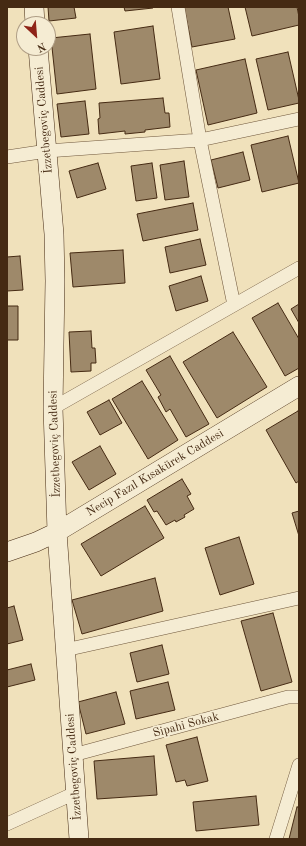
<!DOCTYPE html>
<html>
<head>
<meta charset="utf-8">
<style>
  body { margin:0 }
  #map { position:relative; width:306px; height:846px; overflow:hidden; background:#f0e1bb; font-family:"Old Standard TT",serif }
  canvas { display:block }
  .frame { position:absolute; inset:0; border:8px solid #452a13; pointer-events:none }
  .north { position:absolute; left:16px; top:16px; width:40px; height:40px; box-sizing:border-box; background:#f5ecd3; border:1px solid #af9e86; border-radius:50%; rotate:154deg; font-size:11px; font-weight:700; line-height:16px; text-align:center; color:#452a13 }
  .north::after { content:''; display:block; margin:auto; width:14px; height:18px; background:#8f2418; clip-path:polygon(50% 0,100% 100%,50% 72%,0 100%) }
</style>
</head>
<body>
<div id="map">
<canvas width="306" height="846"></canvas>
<div class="frame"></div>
<div class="north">N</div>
</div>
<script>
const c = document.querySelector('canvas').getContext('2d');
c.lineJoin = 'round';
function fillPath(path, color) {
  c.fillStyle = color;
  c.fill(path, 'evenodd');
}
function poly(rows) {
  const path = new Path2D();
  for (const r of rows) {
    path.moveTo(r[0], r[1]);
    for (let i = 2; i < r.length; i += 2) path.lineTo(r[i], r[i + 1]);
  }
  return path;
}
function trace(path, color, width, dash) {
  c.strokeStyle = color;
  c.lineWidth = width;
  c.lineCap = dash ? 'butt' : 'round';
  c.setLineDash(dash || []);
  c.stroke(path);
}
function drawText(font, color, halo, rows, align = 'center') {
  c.font = font + ' "Old Standard TT",serif';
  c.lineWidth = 3.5;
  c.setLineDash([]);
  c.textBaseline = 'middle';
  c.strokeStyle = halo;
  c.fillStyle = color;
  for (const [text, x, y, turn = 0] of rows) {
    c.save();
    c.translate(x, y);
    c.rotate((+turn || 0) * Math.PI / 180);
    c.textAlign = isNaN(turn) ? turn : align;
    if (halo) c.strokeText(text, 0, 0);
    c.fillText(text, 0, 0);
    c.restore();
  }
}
const building = poly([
  [48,7,74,7,76,18,49,21,48,7],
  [124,7,153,7,153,8,125,11,124,7],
  [184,7,228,7,235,39,192,47,184,7],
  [245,7,297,7,299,17,299,25,252,36,245,7],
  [153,26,160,79,121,84,114,32,153,26],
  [90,34,96,89,57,94,51,38,90,34],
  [288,52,299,100,299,103,268,110,256,59,288,52],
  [245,59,257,113,208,125,196,70,245,59],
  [163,98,165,113,169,113,170,127,145,130,145,132,125,134,125,131,99,134,98,119,100,118,99,103,163,98],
  [85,101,89,134,61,137,57,104,85,101],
  [288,136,299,183,262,192,251,145,288,136],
  [243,152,250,180,218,188,211,160,243,152],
  [184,161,189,197,165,200,160,165,184,161],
  [98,163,106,189,77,198,69,171,98,163],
  [152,163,157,198,136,201,131,166,152,163],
  [193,203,198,230,143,241,137,214,193,203],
  [200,239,206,265,170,273,165,247,200,239],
  [123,250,125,283,73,287,70,253,123,250],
  [20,256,23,290,7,291,7,257,20,256],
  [201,276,208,301,176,311,169,286,201,276],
  [278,303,299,339,299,368,285,376,252,318,278,303],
  [299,304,299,323,291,309,299,304],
  [7,306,18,306,18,340,7,340,7,306],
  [91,331,92,348,95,348,96,363,91,363,91,371,71,372,69,332,91,331],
  [233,332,267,387,217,418,183,362,233,332],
  [170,356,209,424,186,437,170,409,166,412,158,397,161,395,146,370,170,356],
  [142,381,178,440,148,459,112,399,142,381],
  [109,400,122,423,100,435,87,412,109,400],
  [298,411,299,414,299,481,296,483,266,430,298,411],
  [100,446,116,474,89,490,72,462,100,446],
  [182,479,191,494,187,496,194,509,184,515,185,517,176,522,175,520,166,525,157,511,154,512,147,500,182,479],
  [145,506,164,538,101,576,81,544,145,506],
  [299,511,299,536,292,513,299,511],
  [239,537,254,584,220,595,205,548,239,537],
  [155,578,163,611,82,634,72,600,155,578],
  [14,606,23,640,7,644,7,608,14,606],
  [273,613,292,682,261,691,241,621,273,613],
  [162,645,169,674,137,682,130,653,162,645],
  [31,664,35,680,7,687,7,670,31,664],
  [168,682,175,710,136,719,130,691,168,682],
  [116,692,125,724,86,734,78,702,116,692],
  [197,737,208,781,187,786,185,780,176,782,166,745,197,737],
  [154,756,157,795,97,799,94,761,154,756],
  [256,796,259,825,196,831,193,802,256,796],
  [297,807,299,807,299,839,289,839,297,807]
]);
fillPath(building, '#9e896a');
trace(building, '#452a13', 1);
const street = poly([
  [178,7,200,140,234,305],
  [7,157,47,151,200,140,299,119],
  [53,408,299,268],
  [65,650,299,598],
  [73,755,288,697,299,697],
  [7,824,75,793],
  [276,839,299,765]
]);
const secondary = poly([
  [34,7,35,24],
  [38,48,54,234,55,281,53,408,57,532,79,839],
  [7,552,36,542,57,532,299,386]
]);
trace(street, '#70583d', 14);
trace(secondary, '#452a13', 20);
trace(street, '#f5ecd3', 13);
trace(secondary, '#f5ecd3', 19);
drawText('12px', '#452a13', '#f5ecd3', [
  ["İzzetbegoviç Caddesi",44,120,-95],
  ["İzzetbegoviç Caddesi",55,444,-92],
  ["Necip Fazıl Kısakürek Caddesi",155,473,-31],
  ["Sipahi Sokak",186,725,-15],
  ["İzzetbegoviç Caddesi",74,767,-94]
]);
</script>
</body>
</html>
